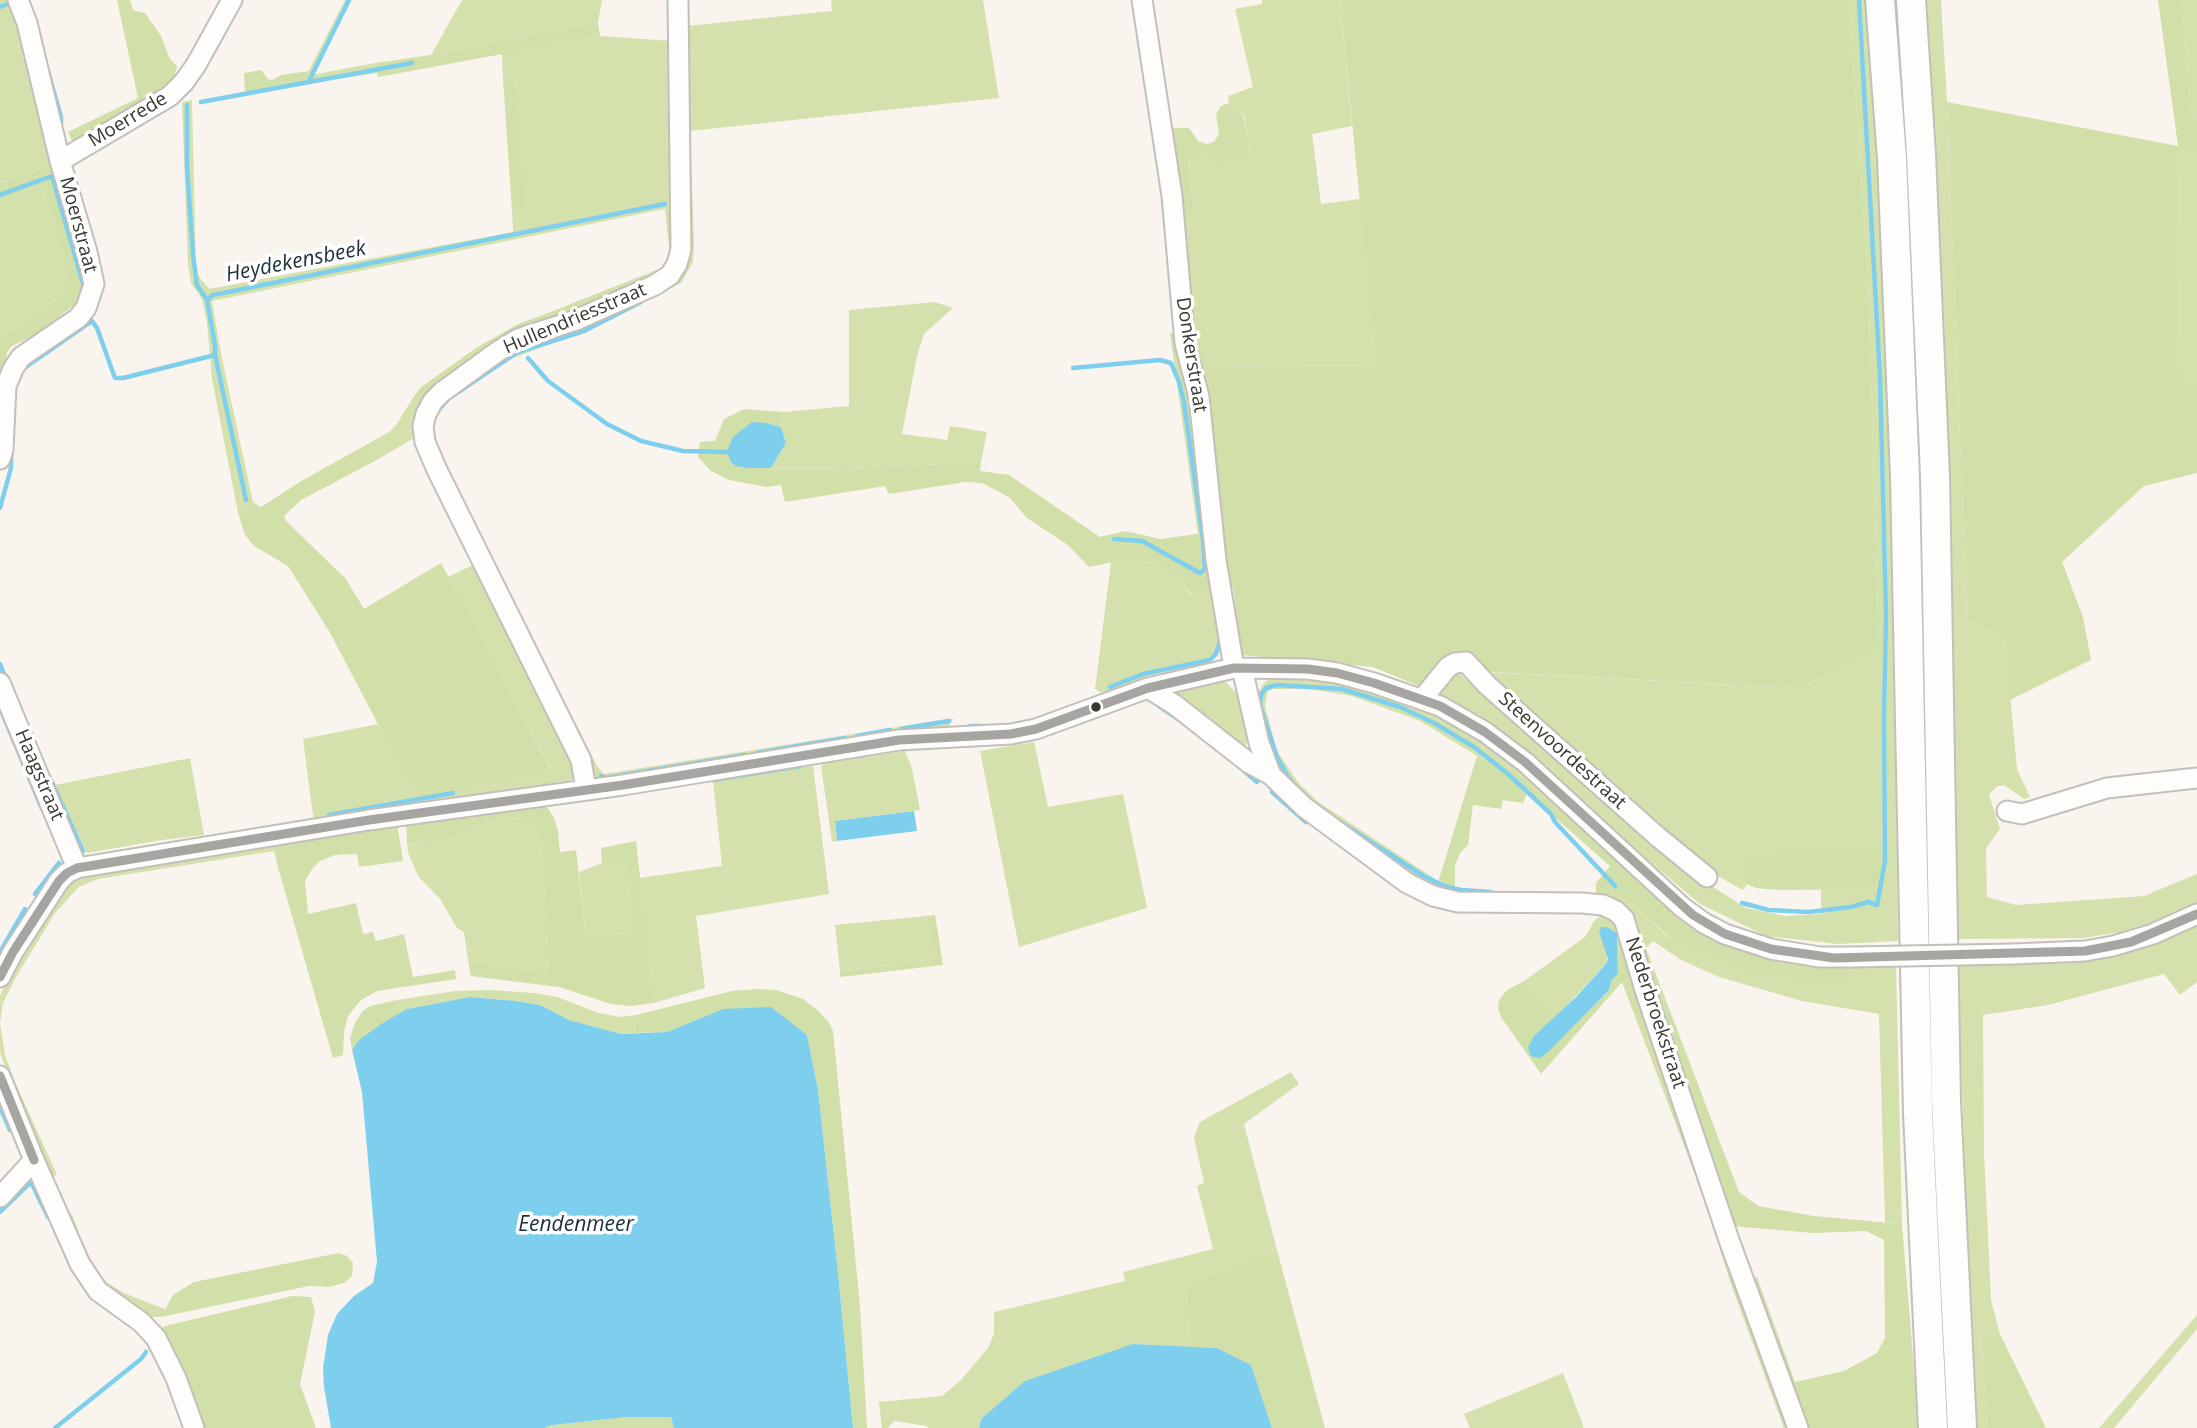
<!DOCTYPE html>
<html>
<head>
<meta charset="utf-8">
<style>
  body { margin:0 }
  canvas { display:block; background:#f9f4ee }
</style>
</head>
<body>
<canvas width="2197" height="1428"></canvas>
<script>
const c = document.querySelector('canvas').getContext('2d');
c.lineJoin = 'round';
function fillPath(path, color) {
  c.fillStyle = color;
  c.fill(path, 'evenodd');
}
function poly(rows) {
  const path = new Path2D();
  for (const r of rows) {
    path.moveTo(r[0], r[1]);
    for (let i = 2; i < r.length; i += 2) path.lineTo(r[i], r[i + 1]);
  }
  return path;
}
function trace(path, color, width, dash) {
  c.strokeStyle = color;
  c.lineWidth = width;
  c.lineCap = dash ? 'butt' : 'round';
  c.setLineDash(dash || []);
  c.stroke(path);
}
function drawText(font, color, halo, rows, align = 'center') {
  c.font = font + ' "Open Sans",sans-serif';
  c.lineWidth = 7;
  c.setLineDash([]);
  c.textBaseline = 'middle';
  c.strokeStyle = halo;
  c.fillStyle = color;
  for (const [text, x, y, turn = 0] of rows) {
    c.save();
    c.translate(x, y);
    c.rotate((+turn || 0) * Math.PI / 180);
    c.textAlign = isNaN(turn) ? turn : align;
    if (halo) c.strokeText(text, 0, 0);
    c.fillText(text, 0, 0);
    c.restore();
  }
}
fillPath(poly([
  [0,0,11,0,22,35,52,164,0,183],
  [345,0,351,0,311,75,375,63,377,73,302,84],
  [462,0,602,0,598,22,431,55],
  [831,0,983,0,999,98,690,131,687,26,832,11],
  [1262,0,1340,0,1352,126,1312,134,1321,204,1360,199,1376,365,1206,367,1195,353,1183,222,1194,221,1189,157,1204,154,1232,161,1248,151,1249,144,1244,115,1237,108,1229,103,1228,96,1253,87,1235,9,1262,4],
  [1849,0,1866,0,1879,185,1885,320,1895,647,1898,941,1838,944,1766,936,1700,904,1637,851,1547,767,1495,730,1426,689,1455,670,1685,869,1746,908,1785,916,1821,914,1821,889,1871,889,1747,856,1747,884,1743,890,1716,875,1688,854,1487,672,1798,688,1879,650,1868,277],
  [1890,0,1899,0,1916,266,1931,859,1922,859],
  [1925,0,1941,0,1947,102,1967,619,2005,639,2017,769,2030,797,2024,799,2004,785,1997,786,1989,795,2000,829,1986,848,1987,897,2016,905,2144,896,2197,874,2197,903,2166,918,2120,932,2084,938,1956,939,1952,612,1945,338,1933,101],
  [2182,0,2197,0,2197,117,2191,112],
  [600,36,671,41,674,207,212,301,221,354,253,502,238,513,212,379,207,323,202,299,191,283,188,265,182,102,192,100,196,270,200,278,209,289,513,232,512,211,524,209,515,78,503,79,502,54],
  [2178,146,2197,148,2197,390,2179,390],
  [43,184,67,277,65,288,59,298,42,310,15,329,0,336,0,200],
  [935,302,953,308,924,334,917,356,902,434,947,440,950,426,987,432,981,462,849,469,771,468,786,443,781,427,784,412,849,406,849,310],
  [510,349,513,358,497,366,447,401,436,417,433,432,442,456,597,766,604,774,953,718,947,730,596,781,591,775,430,444,434,410],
  [411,401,421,406,414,438,375,461,366,445,389,432,396,425],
  [1122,560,1157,563,1174,575,1192,596,1215,591,1222,645,1219,653,1209,661,1151,675,1106,692,1100,692,1095,689,1111,562],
  [477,563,575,763,574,775,572,780,314,823,303,739,378,724,417,798,551,768,448,577],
  [1283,676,1338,681,1385,694,1446,718,1496,749,1635,874,1633,876,1510,768,1477,756,1420,721,1352,696,1311,689,1273,689,1267,692,1265,706,1277,751,1297,781,1317,801,1438,881,1436,889,1423,883,1320,811,1277,770,1269,748,1257,695,1263,684,1270,678],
  [1214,679,1225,681,1236,693,1249,739,1245,747,1239,747,1169,690],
  [1034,742,1048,807,1123,794,1147,908,1019,947,980,751],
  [905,751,912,768,920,810,835,821,837,841,832,842,821,766,826,762],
  [190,758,204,835,162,840,87,853,55,785],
  [798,762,804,767,813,766,829,894,696,916,705,988,654,1003,640,878,722,866,713,781,710,778],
  [509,818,523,819,537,831,543,859,548,973,468,960,464,932,457,928,440,899,418,876,408,852,407,843,429,845,454,838,481,825],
  [275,843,274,851,98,879,79,887,55,913,16,977,3,1003,0,1023,5,1055,15,1082,57,1175,49,1177,1,1056,0,1053,0,996,12,968,58,895,82,876],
  [626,860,634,932,586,937,579,872,602,863],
  [1616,894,1630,902,1668,937,1848,973,1848,967,1896,967,1902,1224,1885,1222,1879,1014,1802,1001,1719,977,1681,960,1653,941,1646,948,1639,952,1607,897],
  [1602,914,1614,918,1621,932,1617,933,1613,930,1606,964,1555,1018,1529,984,1524,981,1585,937,1594,921],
  [927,916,933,959,840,971,835,925],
  [2197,925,2197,982,2180,995,2164,974,2048,1005,1983,1015,1984,1153,1991,1300,2000,1334,1981,1334,1987,1428,1977,1428,1970,1334,1958,963,2134,949,2163,940],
  [489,990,535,993,557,997,599,1013,620,1017,636,1015,634,1033,621,1034,569,1020,540,1005,516,1001,470,997,407,1009,402,1013,396,1007,397,1000,455,991],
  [1291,1072,1299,1084,1244,1124,1277,1250,1185,1284,1191,1347,1133,1344,981,1419,979,1428,928,1428,927,1426,894,1421,888,1428,882,1428,879,1402,942,1396,961,1380,988,1348,994,1334,994,1312,1125,1281,1123,1272,1213,1249,1197,1186,1204,1183,1194,1137,1200,1122],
  [72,1214,83,1245,96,1271,106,1282,124,1293,167,1310,161,1317,149,1317,105,1291,64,1217],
  [2197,1315,2197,1329,2114,1428,2099,1428],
  [1563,1373,1584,1428,1470,1428,1464,1414]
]), '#d4e1ad');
fillPath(poly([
  [117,0,130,0,133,10,145,13,161,36,170,59,177,66,174,78,146,101,72,141,68,132,138,98],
  [1340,0,1849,0,1868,277,1879,650,1798,688,1456,670,1426,689,1373,667,1242,655,1233,587,1193,596,1174,575,1157,563,1122,560,1089,567,1068,545,1027,518,1009,497,982,483,965,482,889,494,885,486,785,502,781,485,767,487,729,480,711,471,698,457,700,442,715,441,724,419,744,409,784,412,781,427,766,423,748,468,849,469,981,462,980,471,1009,475,1100,537,1125,531,1160,539,1198,534,1170,333,1178,333,1181,355,1205,352,1207,367,1376,365],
  [2158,0,2182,0,2191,112,2197,117,2197,148,2178,147,2179,389,2197,390,2197,473,2144,486,2062,562,2083,617,2091,660,2010,700,2005,639,1967,619,1947,102,2178,146],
  [598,22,600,36,378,77,375,63,431,55],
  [261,70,268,79,272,80,281,75,309,71,302,84,245,93,244,73],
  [515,78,525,209,512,211,503,79],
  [1229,103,1237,108,1243,115,1249,144,1248,152,1232,161,1219,163,1204,154,1189,158,1194,221,1183,222,1171,128,1189,128,1198,141,1207,144,1214,142,1219,134,1216,114,1221,106],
  [683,131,690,131,694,243,693,262,681,283,596,327,513,358,510,349,668,281],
  [52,164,57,171,86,295,39,333,12,346,7,352,0,440,0,336,15,329,59,298,65,288,67,277,43,184,0,200,0,183],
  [674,207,676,244,668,269,582,309,421,406,411,401,420,388,476,348,518,324,548,313,664,267,670,256,665,209],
  [366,445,375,461,301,500,284,516,286,521,346,579,364,609,441,563,551,769,417,798,329,631,288,566,254,546,245,535,238,513,253,502,261,507,303,480],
  [1477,756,1510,768,1633,875,1635,874,1693,929,1714,938,1848,967,1848,973,1846,980,1837,985,1750,972,1668,936,1630,902,1616,894,1607,897,1596,893,1596,883,1610,866,1527,793,1523,803,1503,800,1501,809,1473,805,1468,845,1460,853,1455,865,1455,884,1449,893,1436,889],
  [538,803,548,808,554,818,558,831,560,852,576,850,586,937,634,932,626,861,602,863,601,848,636,841,654,1003,632,1006,611,1004,559,987,471,976,468,960,548,973,543,859,537,831,523,819,509,818,481,825,454,838,429,845,407,843,406,822],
  [397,823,403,861,359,867,357,854,335,855,320,861,312,869,305,881,308,914,356,903,363,934,373,932,376,941,404,934,413,977,455,970,456,979,377,991,361,1000,348,1016,344,1032,343,1055,333,1058,279,871,274,851,276,843],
  [1879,848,1885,857,1883,874,1871,889,1778,890,1756,888,1747,884,1746,856],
  [935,915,943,965,840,977,840,971,933,959,927,916],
  [1621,932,1741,1284,1757,1277,1795,1382,1844,1371,1877,1353,1885,1338,1884,1240,1866,1231,1813,1233,1731,1226,1639,952,1646,948,1739,1192,1758,1206,1814,1216,1902,1224,1919,1428,1784,1428,1732,1287,1700,1188,1622,982,1541,1074,1501,1017,1498,1008,1499,1000,1507,990,1524,981,1529,984,1555,1018,1548,1024,1540,1058,1609,990,1612,979,1618,973,1617,933],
  [756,989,776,990,803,999,817,1010,828,1021,833,1031,860,1306,867,1428,853,1428,837,1263,818,1090,807,1035,723,1009,667,1032,634,1033,636,1015,732,991],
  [397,1000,397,1007,402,1013,381,1024,359,1040,352,1050,350,1038,355,1023,363,1011,370,1006],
  [1277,1250,1325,1428,1272,1428,1251,1365,1217,1348,1191,1347,1185,1284],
  [339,1253,347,1256,353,1263,352,1276,344,1283,329,1287,309,1286,161,1317,173,1295,194,1282],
  [292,1296,311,1297,315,1312,300,1384,316,1428,200,1428,162,1335,161,1329,165,1326],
  [1981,1334,2000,1334,2046,1428,1987,1428],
  [627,1417,671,1417,674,1428,544,1428,552,1425]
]), '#d1dfa9');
fillPath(poly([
  [752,422,766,423,781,427,786,443,771,468,748,468,736,466,731,462,727,452,733,437],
  [914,811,917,831,837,841,835,821],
  [1602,927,1607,927,1617,933,1618,974,1612,979,1609,990,1548,1052,1540,1058,1533,1057,1530,1055,1528,1047,1534,1036,1576,997,1606,964,1608,959,1599,931],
  [470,997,516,1001,540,1005,569,1020,621,1034,667,1032,723,1009,771,1007,807,1035,818,1090,837,1263,853,1428,674,1428,671,1417,627,1417,552,1425,544,1428,331,1428,324,1387,323,1368,328,1335,337,1314,354,1296,373,1283,377,1262,362,1092,352,1050,359,1040,381,1024,407,1009],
  [1133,1344,1217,1348,1251,1365,1272,1428,979,1428,981,1419,1025,1381]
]), '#7ecfee');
trace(poly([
  [0,7,10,3],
  [47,68,61,117,61,123],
  [309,81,349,0],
  [201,102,412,63],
  [187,105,187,167,193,255,197,285,207,300],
  [0,195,52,176,85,290],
  [215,355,246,500],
  [528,358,548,381,607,424,641,441,683,451,727,452],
  [1073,368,1160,360,1171,363,1179,382,1184,402,1203,540,1205,569,1200,573,1142,541,1114,539],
  [23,369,92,321,97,328,115,378,123,378,215,355,215,346,207,300,213,295,665,204],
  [436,413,448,399,518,352,584,331,641,302],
  [0,508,11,468,11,452],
  [0,664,6,679],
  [1110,687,1143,674,1210,660,1216,654,1220,640],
  [1160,707,1179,720],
  [0,708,42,809],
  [970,726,983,726],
  [901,729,949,721],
  [857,736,890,730],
  [757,753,845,738],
  [1244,771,1257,782],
  [601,776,605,778,745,755],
  [51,780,83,851],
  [713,780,800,766],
  [1297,788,1288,777,1277,757,1260,705,1261,695,1266,688,1277,685,1342,689,1400,707,1434,723,1474,747,1507,773,1551,814,1555,822,1615,886],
  [1272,792,1306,822],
  [329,815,453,793],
  [1340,822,1422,875,1444,886,1461,890,1491,892],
  [35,894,59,863],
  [1742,903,1769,910,1809,912,1851,907,1868,902,1877,905,1885,861,1884,716,1886,615,1880,377,1859,0],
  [0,952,25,909],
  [0,1107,10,1130],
  [0,1212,29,1184,32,1184,48,1217],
  [55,1428,141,1359,146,1352]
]), '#7ecfee', 4.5);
const minor = poly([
  [1142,0,1172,196,1185,343,1199,397,1216,560,1234,668],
  [60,161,170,96,184,82,196,65,232,0],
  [0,459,3,450,6,386,13,369,21,357,78,318,86,308,94,284,87,252,60,161,27,23,18,0],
  [1242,668,1259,743,1271,775],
  [0,683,77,868],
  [1148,688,1175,705,1249,763,1271,775,1304,807,1407,883,1433,896,1458,902,1582,903,1603,905,1616,911,1624,919,1645,990,1729,1240,1798,1428],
  [1422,699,1448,667,1455,663,1466,662,1487,685,1658,837,1707,877],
  [586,789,581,760,437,470,425,442,423,426,426,414,433,401,442,392,497,352,518,339,576,320,655,285,670,275,677,264,681,249,678,0],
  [2007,811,2022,814,2107,788,2197,778],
  [2013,954,2085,951,2113,946,2153,934,2197,914],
  [0,977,13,952,59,881,67,873,77,868,369,820,623,785,899,740,1011,734,1036,729,1148,688,1234,668,1242,668,1308,669,1337,673,1374,683,1440,706,1485,732,1525,762,1682,907,1704,923,1725,934,1771,949,1820,957,1851,957],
  [0,1076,34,1160,80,1264,98,1291,141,1322,156,1338,176,1378,194,1428],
  [0,1197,34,1160]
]);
const highway = poly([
  [1880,0,1892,158,1905,477,1918,1113,1933,1428],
  [1911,0,1921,154,1935,476,1946,1101,1962,1428]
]);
trace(minor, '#c3bfba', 23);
trace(highway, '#c3bfba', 32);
trace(minor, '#fefdfc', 19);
trace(highway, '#fefdfc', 28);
const minorBridge = poly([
  [1851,957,2013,954]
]);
trace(minorBridge, '#c3bfba', 23, []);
trace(minorBridge, '#fefdfc', 19);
trace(poly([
  [0,977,13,952,59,881,67,873,77,868,369,820,623,785,899,740,1011,734,1036,729,1148,688,1234,668,1308,669,1337,673,1374,683,1440,706,1485,732,1525,762,1693,915,1725,934,1771,949,1834,958,2085,951,2131,942,2197,914],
  [0,1076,34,1160]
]), '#a6a5a2', 9);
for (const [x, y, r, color] of [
  [1096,707,6,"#3a3630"]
]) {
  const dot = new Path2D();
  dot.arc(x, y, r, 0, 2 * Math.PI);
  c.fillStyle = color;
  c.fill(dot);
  trace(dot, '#fff', 2.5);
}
drawText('19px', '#3a3630', '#fff', [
  ["Moerrede",128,120,-31],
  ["Moerstraat",78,225,75],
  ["Hullendriesstraat",575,319,-23],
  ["Donkerstraat",1191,355,81],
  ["Steenvoordestraat",1562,751,42],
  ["Haagstraat",39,775,67],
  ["Nederbroekstraat",1655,1013,72]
]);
drawText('italic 21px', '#1c3039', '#fff', [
  ["Heydekensbeek",296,262,-11],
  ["Eendenmeer",576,1225]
]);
</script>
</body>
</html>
